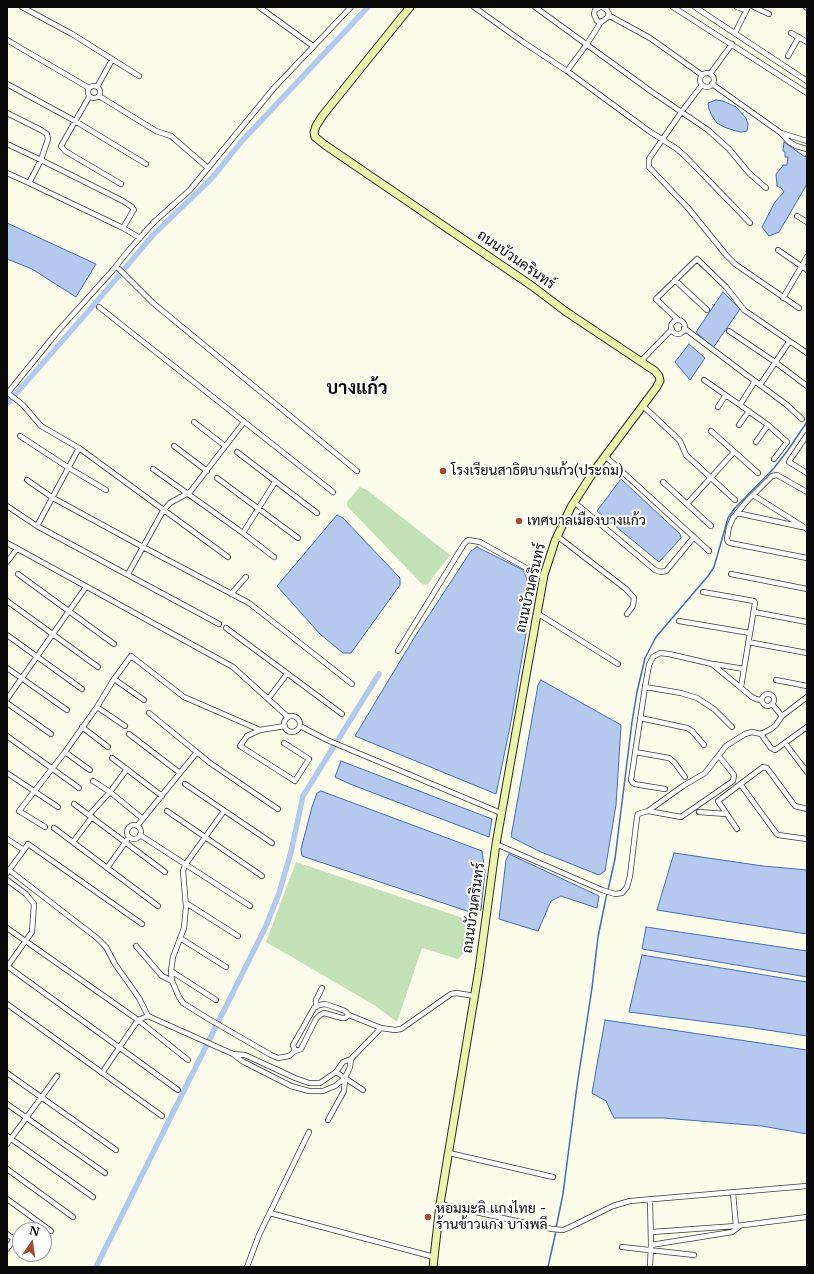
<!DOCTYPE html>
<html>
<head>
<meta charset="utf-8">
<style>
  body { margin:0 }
  #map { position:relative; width:814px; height:1274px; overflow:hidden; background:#fbfce9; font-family:"Libre Baskerville",serif }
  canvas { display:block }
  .frame { position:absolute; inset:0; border:8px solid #090909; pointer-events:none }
  .north { position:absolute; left:12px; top:1222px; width:40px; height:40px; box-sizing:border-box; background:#fff; border:1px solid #9d9d9d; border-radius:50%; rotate:13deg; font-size:11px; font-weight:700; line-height:16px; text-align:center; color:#090909 }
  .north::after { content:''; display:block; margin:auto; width:14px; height:18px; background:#a64c34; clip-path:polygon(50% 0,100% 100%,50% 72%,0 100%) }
</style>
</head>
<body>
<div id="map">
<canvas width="814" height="1274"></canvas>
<div class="frame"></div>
<div class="north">N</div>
</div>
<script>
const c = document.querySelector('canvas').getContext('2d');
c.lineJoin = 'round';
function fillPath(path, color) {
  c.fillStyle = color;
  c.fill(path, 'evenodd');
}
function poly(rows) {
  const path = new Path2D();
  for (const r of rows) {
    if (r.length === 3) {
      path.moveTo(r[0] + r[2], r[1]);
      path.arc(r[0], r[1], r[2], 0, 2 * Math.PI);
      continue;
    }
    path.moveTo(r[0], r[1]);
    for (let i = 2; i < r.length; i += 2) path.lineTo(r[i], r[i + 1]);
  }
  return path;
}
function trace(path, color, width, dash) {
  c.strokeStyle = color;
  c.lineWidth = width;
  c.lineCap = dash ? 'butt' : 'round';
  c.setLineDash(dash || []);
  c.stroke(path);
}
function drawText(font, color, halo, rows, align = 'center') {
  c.font = font + ' "Libre Baskerville",Sarabun,serif';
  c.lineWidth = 4;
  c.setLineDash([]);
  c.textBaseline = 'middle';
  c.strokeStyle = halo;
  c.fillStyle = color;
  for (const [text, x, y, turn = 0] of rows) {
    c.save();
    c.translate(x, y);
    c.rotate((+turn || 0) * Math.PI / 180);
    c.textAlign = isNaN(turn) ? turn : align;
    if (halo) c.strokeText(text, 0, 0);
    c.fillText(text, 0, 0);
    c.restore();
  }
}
fillPath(poly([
  [360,487,367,490,450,555,427,585,422,584,347,506,347,502],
  [296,862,460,917,474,927,472,944,458,959,422,948,397,1022,374,1005,266,942]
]), '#c3e1b7');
const water = poly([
  [716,100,723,101,736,107,746,118,748,124,747,131,741,132,736,131,724,127,717,123,712,116,709,109,708,103,716,100],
  [784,142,805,157,807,154,807,184,779,232,769,236,762,227,775,202,784,192,781,188,777,186,776,174,782,167,783,165,787,165,788,157,785,157,785,152,783,151,784,142],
  [7,223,96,264,76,297,32,269,7,259,7,223],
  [723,292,740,309,713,348,696,332,723,292],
  [689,344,705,358,690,380,675,362,689,344],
  [621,479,680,534,681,538,659,562,597,511,621,479],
  [337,515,343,518,400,578,400,585,351,653,343,653,320,634,277,586,337,515],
  [477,547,523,570,533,593,511,722,496,794,355,736,414,638,471,551,477,547],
  [541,680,621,725,616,805,605,871,599,875,541,852,511,837,538,685,541,680],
  [341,761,492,819,489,837,350,784,335,777,341,761],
  [321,791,482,851,485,872,481,910,470,912,302,856,301,849,312,807,317,793,321,791],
  [674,853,763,866,807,870,807,934,657,910,674,853],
  [509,854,599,896,597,908,561,896,551,901,538,931,499,919,506,860,509,854],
  [646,927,807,951,807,977,642,949,646,927],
  [642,955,807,982,807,1036,747,1027,629,1012,642,955],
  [605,1020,807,1050,807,1134,762,1126,663,1118,614,1118,606,1101,592,1093,605,1020]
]);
fillPath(water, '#b4c9ed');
trace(water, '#446eba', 1);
trace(poly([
  [608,890,615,859,632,722,637,692,645,658,656,637,708,576,714,567,728,518,735,508,774,468,788,450,807,422],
  [556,1228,563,1194,577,1086,592,988,598,937,607,893],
  [548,1267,556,1231]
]), '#446eba', 1.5);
trace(poly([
  [7,404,105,292,153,235,211,179,241,142,368,7],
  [96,1267,266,926,279,893,291,852,303,796,379,674]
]), '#b4c9ed', 5.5);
const street = poly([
  [22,7,72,34,139,76],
  [259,7,313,46],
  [474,7,523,42,567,71,649,131,677,149,686,157,750,223],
  [535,7,652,92,708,130,729,149,749,173,766,188],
  [600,7,595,10,594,14,597,21,601,22],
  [673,7,807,93],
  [695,7,807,81],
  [737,7,746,10],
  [754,7,769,14],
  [806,7,807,8],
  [608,15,650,38,702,75],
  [735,33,748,7],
  [791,33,807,42],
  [7,40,89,88],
  [788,56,799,37],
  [567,71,587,44,601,22,607,18,609,14,607,10,602,7],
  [707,80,7],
  [710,74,732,44],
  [7,84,75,121,146,164],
  [712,84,781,133,788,141,796,146,807,149],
  [702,85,682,111,649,159,649,167,688,208,727,256,735,264,799,308],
  [94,92,6],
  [97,87,112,60],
  [99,96,156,131,171,136,208,168],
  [89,97,61,146,65,151,121,184],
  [7,113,41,130,47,134,48,139,41,160,123,201,132,207,134,210,133,211,123,228,140,238],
  [781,133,807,141],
  [7,144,41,160,29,183,7,173],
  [29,183,123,228],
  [797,216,807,222],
  [778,250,807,270],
  [116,266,153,303,357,471],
  [675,280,707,310],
  [783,298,807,257],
  [99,307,333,492],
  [678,320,656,299,697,259,726,287,744,310,807,353],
  [678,327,7],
  [684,328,760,385,789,342],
  [729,331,775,362,807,386],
  [641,361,672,329],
  [704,380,740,405,755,381],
  [760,385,787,405,802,419],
  [8,393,23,405,41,426,79,448,228,557],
  [7,394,58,331,113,270,129,250,154,222,190,190,274,88,351,7],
  [740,405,768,425,787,442,774,459],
  [643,406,675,436,680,441,686,455,735,500],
  [718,407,725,396],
  [194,422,225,446],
  [739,425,749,411],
  [711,431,758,473],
  [807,435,790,460,789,462,807,473],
  [20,436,69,468,106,490],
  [756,442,768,425],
  [174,446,207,471],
  [237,452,317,513],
  [605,456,709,551],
  [153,469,243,533,274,557],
  [217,478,298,538],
  [27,480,53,498,143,547,249,603,352,684],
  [663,482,711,526],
  [807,492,777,475,772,476,746,502,733,518,729,527,727,539,728,542,730,543,807,558],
  [753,495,807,529],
  [574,502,655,570,661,572,666,571,694,537],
  [687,504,734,452],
  [7,506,37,526,219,624],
  [737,513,802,527],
  [37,526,79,448],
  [243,533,275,482],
  [557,536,626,589,634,598,633,606,627,614],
  [7,543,233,667,288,717],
  [7,562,17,549],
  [18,574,114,644],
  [128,574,163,511,170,503,190,492,244,422],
  [731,574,807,589],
  [703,592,754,601,755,603,741,687],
  [231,594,246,577],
  [7,601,98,667],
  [754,612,807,622],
  [537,613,618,664],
  [679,621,750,633],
  [226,628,342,714],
  [7,635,82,689],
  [748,642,807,653],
  [398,651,464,544,468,540,480,542,544,578],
  [714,664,744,669],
  [7,668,67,710],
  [114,679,144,700],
  [776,680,807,686],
  [645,687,681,693,697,698,714,709,732,727],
  [768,700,6],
  [7,699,86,587],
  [268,699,287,674],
  [7,703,51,734],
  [772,704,782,716],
  [97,707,125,726],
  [149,713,210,763,278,809],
  [292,724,8],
  [640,718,687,728,692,731,704,745],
  [300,726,327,740,501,813],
  [82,727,108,747],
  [260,730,247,736,240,746,295,781,309,759,284,743],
  [129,734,180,773],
  [761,734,771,748,775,750,807,727],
  [7,736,79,788],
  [785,743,807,772],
  [635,752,669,758,674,762,685,777],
  [112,758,162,796],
  [90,770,65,752,97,707,114,679,131,656,184,697,260,730,285,726],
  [7,773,58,807],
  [93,781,110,792,143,819],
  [185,784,272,843],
  [741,785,776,833,778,835,807,839],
  [665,789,634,784,632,782,631,780,645,687,649,665,653,657,660,653,669,654,712,664,752,697,756,699,761,700],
  [74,804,165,872],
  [167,811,262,876],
  [224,811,185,865,183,871,186,907,184,928,173,957,171,971,172,981,179,997,183,1003,207,1018,271,1055,278,1058,289,1056,295,1051,301,1049,316,1019,320,1015,324,1013,342,1018,345,1018,349,1015],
  [648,811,681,817,733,781,734,775,719,756],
  [699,812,726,814],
  [89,815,110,792,127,769],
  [134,832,7],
  [137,826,197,752],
  [45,827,19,811,65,752],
  [54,828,158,906],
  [737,829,718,801,763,767,767,768,795,806,807,809],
  [140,835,250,906],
  [7,839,24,850,28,844,142,924],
  [73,842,92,817],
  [496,844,602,890,615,894,622,893,627,887,630,876,637,817,638,814,648,811,683,786,705,773,726,746,745,734,752,732,761,734,771,729,776,725,782,716,807,697],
  [107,868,127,840],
  [9,870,97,938,106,947,115,964,139,998,148,1016],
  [7,873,24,850],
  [7,880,26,894,34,904,32,932,7,967],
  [186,903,238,936],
  [7,928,138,1020,188,1060],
  [180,938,226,967],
  [136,946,162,976,172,981],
  [7,966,178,1090],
  [171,971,216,1000],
  [7,1004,162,1116],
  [316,1007,316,1000,322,988],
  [295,1051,293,1045,314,1008,319,1005,325,1004,337,1008,345,1011,349,1015,381,1028,395,1030,401,1029,451,994,456,993,475,996],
  [233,1054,245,1055,295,1078,309,1083,320,1083,336,1072,343,1062,351,1059,381,1028],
  [336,1072,363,1090],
  [7,1073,116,1150],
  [102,1073,138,1020,148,1016,233,1054,242,1061,291,1086,309,1091,323,1091,335,1086,345,1078,350,1067,351,1059],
  [7,1104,105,1173],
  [328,1120,344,1091,345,1078],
  [7,1136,93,1197],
  [7,1144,57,1076],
  [449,1153,553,1177],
  [7,1169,73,1217],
  [733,1193,736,1226],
  [7,1199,51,1231],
  [440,1204,552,1229,563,1230,568,1228,613,1206,630,1201,807,1186],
  [270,1213,434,1257],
  [652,1232,736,1226,807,1217],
  [7,1234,20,1244],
  [651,1245,732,1232,740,1226],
  [622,1247,694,1255],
  [7,1249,14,1239],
  [247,1267,259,1235,309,1132],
  [650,1267,651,1245,650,1199]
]);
const secondary = poly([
  [410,7,323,115,316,126,314,132,315,137,325,145,532,286,565,311,655,371,659,376,660,381,656,388,594,471,571,507,555,541,544,575,496,844,479,969,440,1204,433,1267]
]);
trace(street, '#3c3c3c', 6);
trace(secondary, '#2b2b2b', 9);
trace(street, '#fff', 4.5);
trace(secondary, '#eaf4ab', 7);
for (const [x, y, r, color] of [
  [443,471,4,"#a64c34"],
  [519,521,4,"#a64c34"],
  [428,1217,4,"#a64c34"]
]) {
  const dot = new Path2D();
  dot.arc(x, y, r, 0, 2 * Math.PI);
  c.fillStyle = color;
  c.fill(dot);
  trace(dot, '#fff', 1.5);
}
drawText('14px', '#090909', '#fff', [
  ["ถนนบัวนครินทร์",516,260,35],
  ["ถนนบัวนครินทร์",531,588,-77],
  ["ถนนบัวนครินทร์",474,908,-82]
]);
drawText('14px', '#090909', '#fff', [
  ["โรงเรียนสาธิตบางแก้ว(ประถม)",451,471],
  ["เทศบาลเมืองบางแก้ว",527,521],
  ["หอมมะลิ เเกงไทย -",436,1209],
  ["ร้านข้าวแกง บางพลี",436,1225]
], 'left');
drawText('bold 18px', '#090909', '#fff', [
  ["บางแก้ว",357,389]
]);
</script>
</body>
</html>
